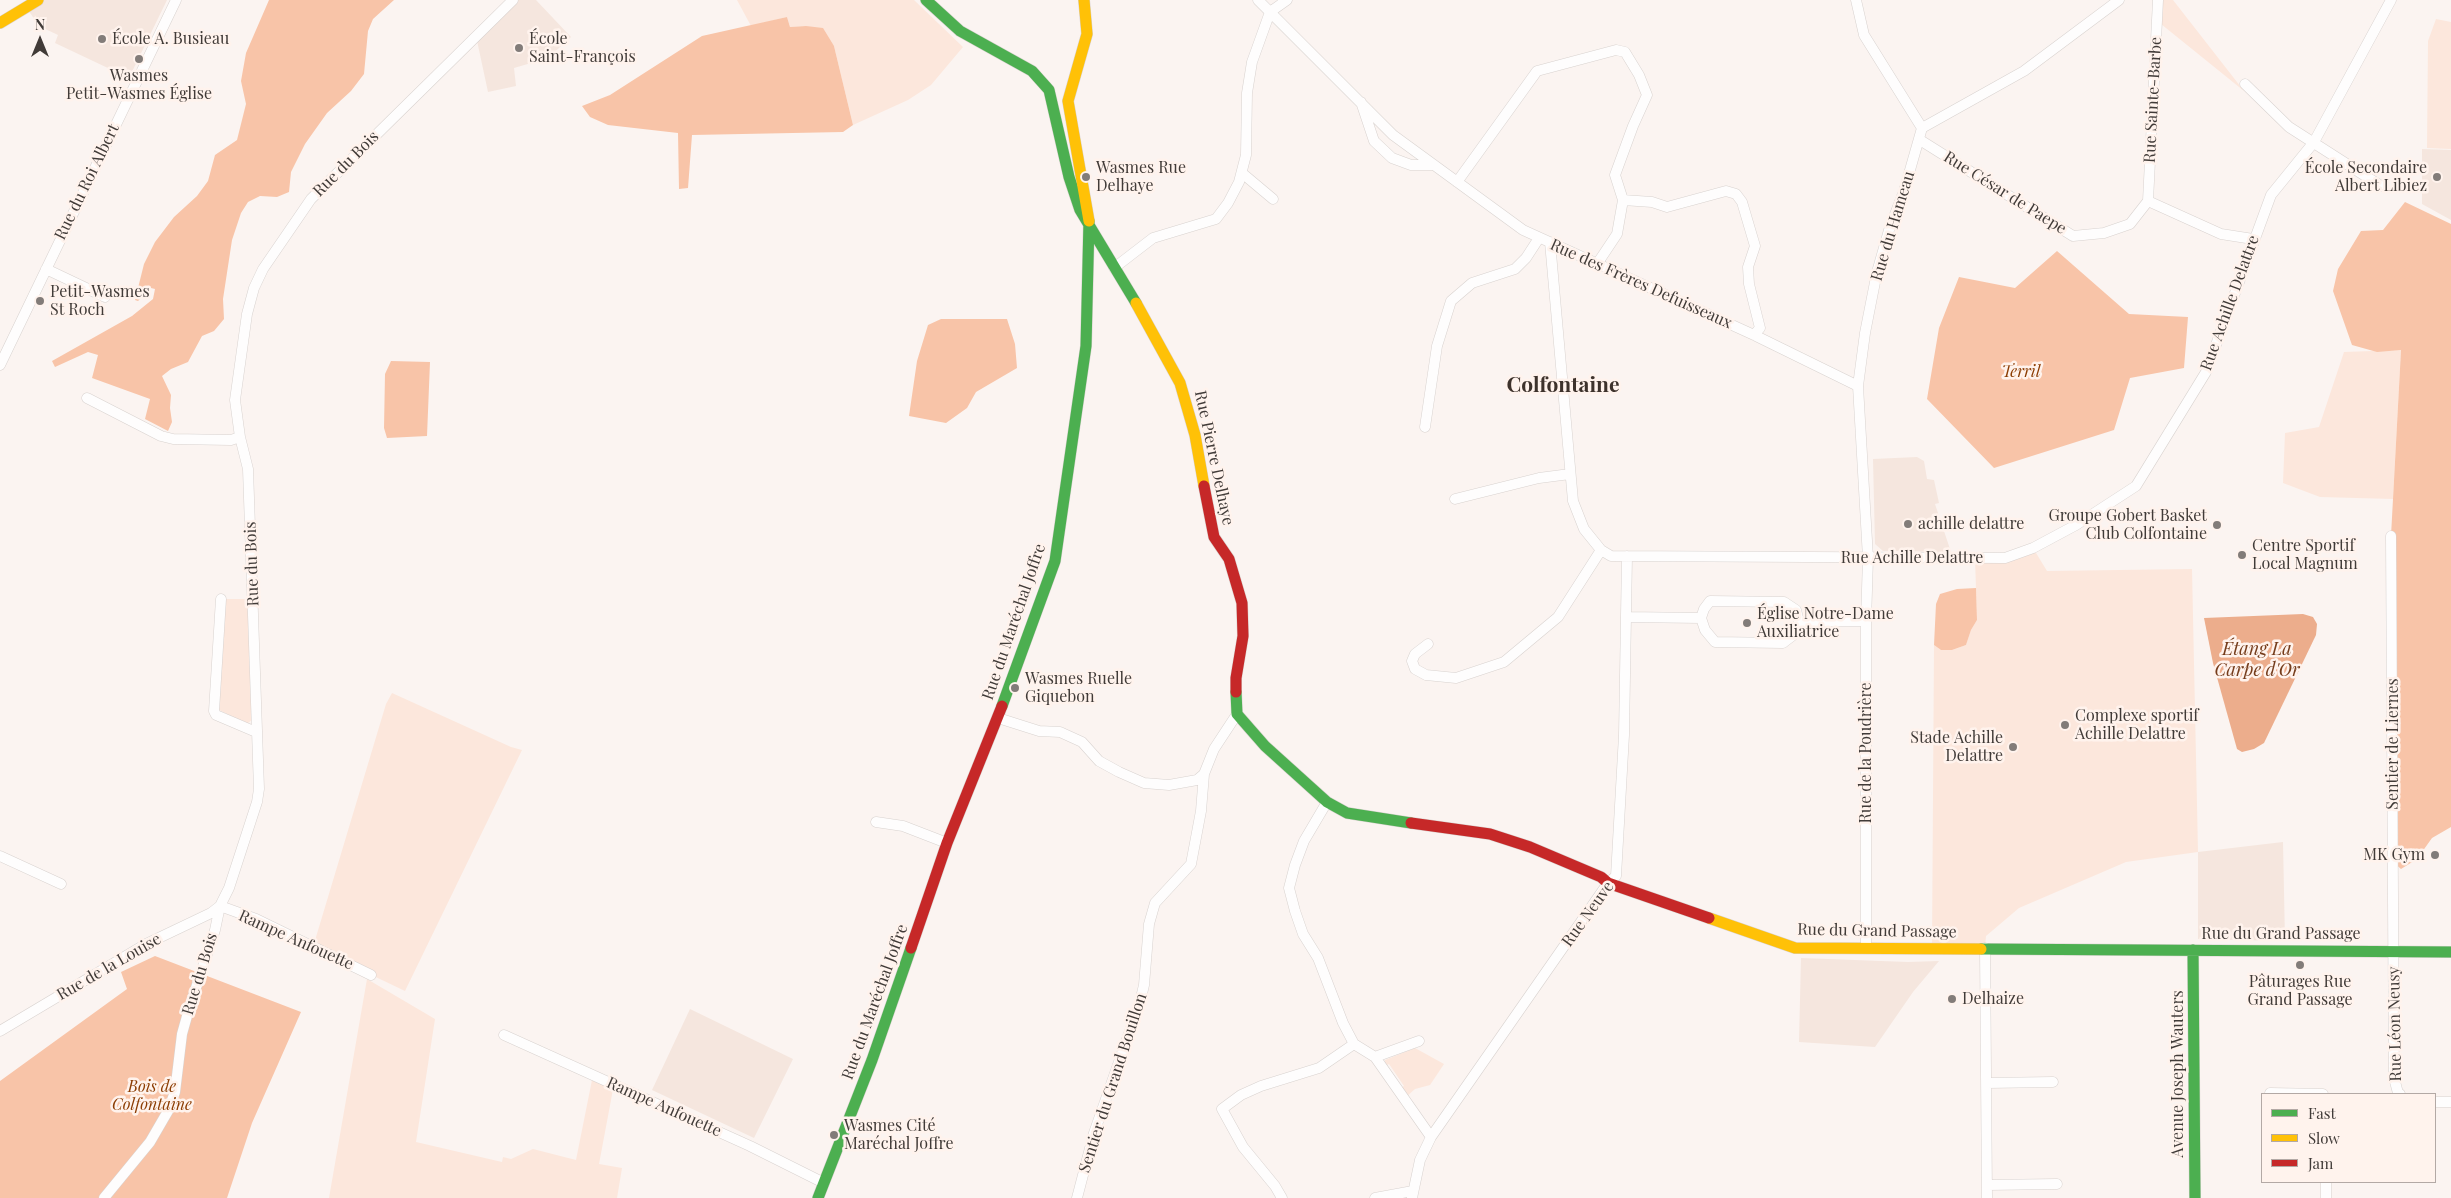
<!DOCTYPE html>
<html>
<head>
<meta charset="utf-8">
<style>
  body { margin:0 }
  #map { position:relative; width:2451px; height:1198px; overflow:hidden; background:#fbf4f1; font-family:"Playfair Display",serif }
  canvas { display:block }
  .legend { position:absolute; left:2261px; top:1093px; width:175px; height:90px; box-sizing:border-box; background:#fff3ed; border:1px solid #b3a9a5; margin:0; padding:6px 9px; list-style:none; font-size:15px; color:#413b38 }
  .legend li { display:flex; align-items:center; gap:10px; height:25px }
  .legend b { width:25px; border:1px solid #b3a9a5 }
  .north { position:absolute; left:15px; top:15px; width:50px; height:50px; -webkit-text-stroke:4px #fff3ed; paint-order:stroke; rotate:0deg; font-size:14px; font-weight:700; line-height:20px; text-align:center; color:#413b38 }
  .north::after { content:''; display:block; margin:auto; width:18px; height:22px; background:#413b38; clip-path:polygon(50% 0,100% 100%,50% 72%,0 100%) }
</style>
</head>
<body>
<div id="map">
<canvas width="2451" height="1198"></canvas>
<ul class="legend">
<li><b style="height:6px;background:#4caf50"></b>Fast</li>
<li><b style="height:6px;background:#ffc107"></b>Slow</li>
<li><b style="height:6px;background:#c62828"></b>Jam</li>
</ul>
<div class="north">N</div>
</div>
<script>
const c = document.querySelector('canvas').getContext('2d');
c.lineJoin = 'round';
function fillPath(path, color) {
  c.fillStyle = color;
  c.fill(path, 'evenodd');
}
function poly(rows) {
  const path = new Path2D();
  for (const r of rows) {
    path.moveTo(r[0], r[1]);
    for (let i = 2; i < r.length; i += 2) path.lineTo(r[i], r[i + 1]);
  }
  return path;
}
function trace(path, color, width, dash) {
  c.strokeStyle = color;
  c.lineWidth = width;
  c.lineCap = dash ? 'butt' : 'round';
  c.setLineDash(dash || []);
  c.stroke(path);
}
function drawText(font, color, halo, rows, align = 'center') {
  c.font = font + ' "Playfair Display",serif';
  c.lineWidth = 5;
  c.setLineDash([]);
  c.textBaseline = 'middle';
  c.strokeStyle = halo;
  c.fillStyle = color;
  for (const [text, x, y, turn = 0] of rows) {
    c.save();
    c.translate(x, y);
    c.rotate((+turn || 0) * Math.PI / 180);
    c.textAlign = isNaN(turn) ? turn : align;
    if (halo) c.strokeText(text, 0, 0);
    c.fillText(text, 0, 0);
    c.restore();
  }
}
fillPath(poly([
  [38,0,167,0,129,78,55,43,58,35,39,26,26,7],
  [513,0,536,0,571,37,548,58,514,68,516,86,488,92,476,36],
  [2422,149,2451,150,2451,220,2422,204],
  [1917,457,1924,461,1927,479,1934,480,1939,503,1935,504,1951,552,1883,551,1875,544,1873,459],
  [2283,842,2285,941,2198,939,2198,852],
  [1801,958,1908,962,1939,961,1913,992,1875,1047,1799,1042],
  [690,1009,793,1059,754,1138,652,1090]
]), '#f5e6de');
fillPath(poly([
  [737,0,914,0,963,47,931,85,908,100,853,125,834,46,806,26,790,27,787,17,751,26],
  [2161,0,2173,0,2244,91,2161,24],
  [2436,19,2451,22,2451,149,2427,148,2428,41],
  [2401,350,2393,499,2320,497,2283,483,2285,433,2319,427,2344,352],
  [2033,548,2047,571,2192,569,2198,852,2126,862,2019,908,1986,936,1985,948,1932,948,1934,645,1941,650,1952,650,1966,645,1971,630,1977,620,1975,558],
  [221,599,249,599,253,719,247,724,217,709],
  [392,693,511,747,522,750,405,991,313,947,386,704],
  [367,979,435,1019,416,1142,502,1162,503,1157,511,1159,533,1149,576,1160,593,1075,614,1084,599,1164,622,1168,617,1198,329,1198],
  [1415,1048,1444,1064,1430,1085,1415,1089,1404,1099,1397,1090,1404,1086,1389,1064,1384,1067,1385,1060]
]), '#fce7dc');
fillPath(poly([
  [269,0,394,0,373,19,368,31,364,74,351,91,327,113,305,144,291,172,289,192,277,197,260,196,248,202,241,213,232,240,223,299,224,319,214,331,202,336,188,362,171,369,162,376,171,395,170,408,172,422,168,431,145,419,150,399,92,378,98,355,88,352,55,367,52,361,132,316,153,299,155,289,151,288,138,301,135,300,144,264,155,242,174,217,197,196,208,181,215,155,237,140,246,104,241,81,246,53],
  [787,17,790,27,806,26,823,28,834,46,853,125,843,132,692,135,688,188,679,189,678,133,608,125,590,117,582,106,610,95,702,36],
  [2405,202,2451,224,2451,827,2432,838,2417,859,2401,869,2393,862,2391,536,2401,350,2377,352,2352,345,2333,291,2338,269,2361,231,2383,230],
  [2057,251,2129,314,2188,317,2184,368,2130,378,2114,430,1994,468,1927,399,1939,328,1959,277,2015,288],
  [941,319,1007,319,1015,344,1017,368,976,392,967,408,946,423,909,416,917,361,928,325],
  [391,361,430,362,427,436,387,438,384,428,385,374],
  [1976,588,1977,620,1971,630,1966,645,1952,650,1941,650,1934,645,1936,604,1940,594,1957,589],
  [155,956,301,1012,252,1123,227,1198,0,1198,0,1081,127,989,121,972]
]), '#f8c4a8');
fillPath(poly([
  [2303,614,2313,617,2317,624,2316,635,2264,743,2254,749,2242,752,2237,749,2213,663,2204,618]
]), '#ecad8c');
const street = poly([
  [1258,0,1393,135,1523,230,1754,335,1858,386],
  [1856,0,1864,35,1922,128],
  [2245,84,2289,127,2381,186],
  [1361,102,1374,141,1392,158,1411,165,1433,165],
  [1920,140,2073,236,2104,233,2130,224,2148,201,2221,234,2253,239],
  [1242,173,1273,199],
  [1457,182,1537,71,1616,50,1625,52,1639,75,1647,95,1633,126,1615,175,1623,200],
  [2148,201,2158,0],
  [1550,242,1573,501,1584,529,1601,550,1611,556,2005,558,2033,548,2076,525,2136,486,2206,372,2271,195,2314,142,2391,0],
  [1597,264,1617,234,1623,200,1652,202,1667,207,1726,191,1736,194,1742,202,1755,246,1748,267,1749,284,1760,328,1754,335],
  [1114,268,1153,238,1216,219,1228,203,1239,182,1246,155,1247,93,1252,62,1270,12,1287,0],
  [46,269,105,297],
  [0,365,176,0],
  [87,398,161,436,173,439,231,440,240,437],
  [1425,427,1437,346,1451,301,1472,283,1515,269,1526,258,1539,238],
  [1455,499,1539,478,1570,474],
  [2391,536,2394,1078,2398,1093,2400,1094],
  [221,599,214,711,216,715,256,732],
  [1626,617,1701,618,1704,609,1710,601,1784,602,1796,610,1799,622,1796,633,1783,643,1715,642,1705,630,1701,618],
  [1799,622,1866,621],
  [1428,644,1415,654,1412,661,1415,669,1426,675,1456,678,1504,662,1558,617,1601,550],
  [998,718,1039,731,1060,732,1082,742,1099,761,1119,772,1144,783,1169,785,1197,780,1204,774,1214,749,1237,714],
  [1327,802,1304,841,1295,865,1289,888,1295,911,1303,934,1318,958,1343,1023,1354,1044,1375,1057,1431,1137],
  [876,822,903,826,947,843],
  [0,856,61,884],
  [220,906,256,919,371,975],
  [1866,947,1866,621,1868,558,1858,386,1865,333,1877,272,1889,230,1904,191,1922,128,2024,71,2119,0],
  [1985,948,1987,1198],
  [0,1031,146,944,211,913,220,906],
  [504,1035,750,1146,824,1183],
  [1375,1057,1419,1041],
  [1987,1083,2053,1082],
  [2270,1093,2323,1094],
  [2435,1102,2451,1102],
  [1987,1185,2057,1184],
  [104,1198,150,1142,168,1111,175,1092,182,1034,189,1009,215,930,220,906,229,888,257,802,259,789,248,469,240,437,235,400,247,314,254,288,263,269,311,199,513,0],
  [1077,1198,1094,1133,1140,1002,1144,985,1149,924,1155,903,1191,864,1201,811,1204,774],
  [1282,1198,1275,1186,1243,1147,1222,1109,1241,1095,1261,1086,1319,1068,1354,1044],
  [1375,1198,1413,1191],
  [1412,1198,1420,1160,1431,1137,1608,883,1616,876,1624,735,1627,556],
  [2326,1198,2326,1182]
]);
const fast = poly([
  [926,0,960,31,1032,71,1049,90,1069,177,1080,210,1136,303],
  [1236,692,1237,714,1265,746,1327,802,1347,813,1411,823],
  [1002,706,1055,561,1086,346,1089,221],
  [1981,949,2451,952],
  [2193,950,2195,1198],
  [818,1198,872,1060,911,948]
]);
const slow = poly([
  [1084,0,1087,34,1068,101,1089,221],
  [0,23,38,0],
  [1136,303,1180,383,1195,435,1204,486],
  [1709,918,1795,948,1981,949]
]);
const jam = poly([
  [1204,486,1214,537,1229,559,1242,603,1243,636,1236,678,1236,692],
  [1411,823,1490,834,1530,847,1601,877,1608,883,1709,918],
  [911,948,947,843,1002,706]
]);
trace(street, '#d8d2cf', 11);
trace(fast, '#d8d2cf', 12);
trace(slow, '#d8d2cf', 12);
trace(jam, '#d8d2cf', 12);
trace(street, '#fefdfd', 10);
trace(fast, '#4caf50', 11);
trace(slow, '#ffc107', 11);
trace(jam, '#c62828', 11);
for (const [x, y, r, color] of [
  [102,39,5,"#827c79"],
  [519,48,5,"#827c79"],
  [139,59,5,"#827c79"],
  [1086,177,5,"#827c79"],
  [2437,177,5,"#827c79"],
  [40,301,5,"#827c79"],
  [1908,524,5,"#827c79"],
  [2217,525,5,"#827c79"],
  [2242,555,5,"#827c79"],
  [1747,623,5,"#827c79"],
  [1015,688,5,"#827c79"],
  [2065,725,5,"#827c79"],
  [2013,747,5,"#827c79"],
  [2435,855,5,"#827c79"],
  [2300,965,5,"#827c79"],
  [1952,999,5,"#827c79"],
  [834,1135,5,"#827c79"]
]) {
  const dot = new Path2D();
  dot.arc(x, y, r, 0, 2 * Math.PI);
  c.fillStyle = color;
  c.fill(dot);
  trace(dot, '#fff3ed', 2);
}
drawText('16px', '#413b38', '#fff3ed', [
  ["École A. Busieau",112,39],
  ["École",529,39],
  ["Saint-François",529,57],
  ["Wasmes",139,76,"center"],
  ["Petit-Wasmes Église",139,94,"center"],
  ["Wasmes Rue",1096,168],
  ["Delhaye",1096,186],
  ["École Secondaire",2427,168,"right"],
  ["Albert Libiez",2427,186,"right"],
  ["Petit-Wasmes",50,292],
  ["St Roch",50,310],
  ["Groupe Gobert Basket",2207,516,"right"],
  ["Club Colfontaine",2207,534,"right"],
  ["achille delattre",1918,524],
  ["Centre Sportif",2252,546],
  ["Local Magnum",2252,564],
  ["Église Notre-Dame",1757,614],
  ["Auxiliatrice",1757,632],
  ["Wasmes Ruelle",1025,679],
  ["Giquebon",1025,697],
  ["Complexe sportif",2075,716],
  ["Achille Delattre",2075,734],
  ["Stade Achille",2003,738,"right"],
  ["Delattre",2003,756,"right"],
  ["MK Gym",2425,855,"right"],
  ["Pâturages Rue",2300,982,"center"],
  ["Grand Passage",2300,1000,"center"],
  ["Delhaize",1962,999],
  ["Wasmes Cité",844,1126],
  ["Maréchal Joffre",844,1144]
], 'left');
drawText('16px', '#413b38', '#fff3ed', [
  ["Rue Sainte-Barbe",2153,100,-87],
  ["Rue du Bois",346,164,-45],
  ["Rue du Roi Albert",87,182,-64],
  ["Rue César de Paepe",2005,193,32],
  ["Rue du Hameau",1893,226,-73],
  ["Rue des Frères Defuisseaux",1641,284,24],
  ["Rue Achille Delattre",2230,303,-70],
  ["Rue Pierre Delhaye",1214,458,78],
  ["Rue Achille Delattre",1912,558],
  ["Rue du Bois",252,564,-92],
  ["Rue du Maréchal Joffre",1014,622,-71],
  ["Sentier de Liernes",2393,744,-90],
  ["Rue de la Poudrière",1866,753,-90],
  ["Rue Neuve",1588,914,-54],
  ["Rue du Grand Passage",1877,931,1],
  ["Rue du Grand Passage",2281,934],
  ["Rampe Anfouette",296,940,24],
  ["Rue de la Louise",109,967,-30],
  ["Rue du Bois",200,974,-73],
  ["Rue du Maréchal Joffre",875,1002,-70],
  ["Rue Léon Neusy",2395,1024,-91],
  ["Avenue Joseph Wauters",2178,1074,-90],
  ["Sentier du Grand Bouillon",1113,1083,-72],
  ["Rampe Anfouette",664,1107,24]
]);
drawText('italic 16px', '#8c3d03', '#fff3ed', [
  ["Terril",2021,372],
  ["Bois de",152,1087],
  ["Colfontaine",152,1105]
]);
drawText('italic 18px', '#753c1b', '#fff3ed', [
  ["Étang La",2257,649],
  ["Carpe d'Or",2257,670]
]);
drawText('bold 21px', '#3d322c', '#fff3ed', [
  ["Colfontaine",1563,385]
]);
</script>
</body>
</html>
